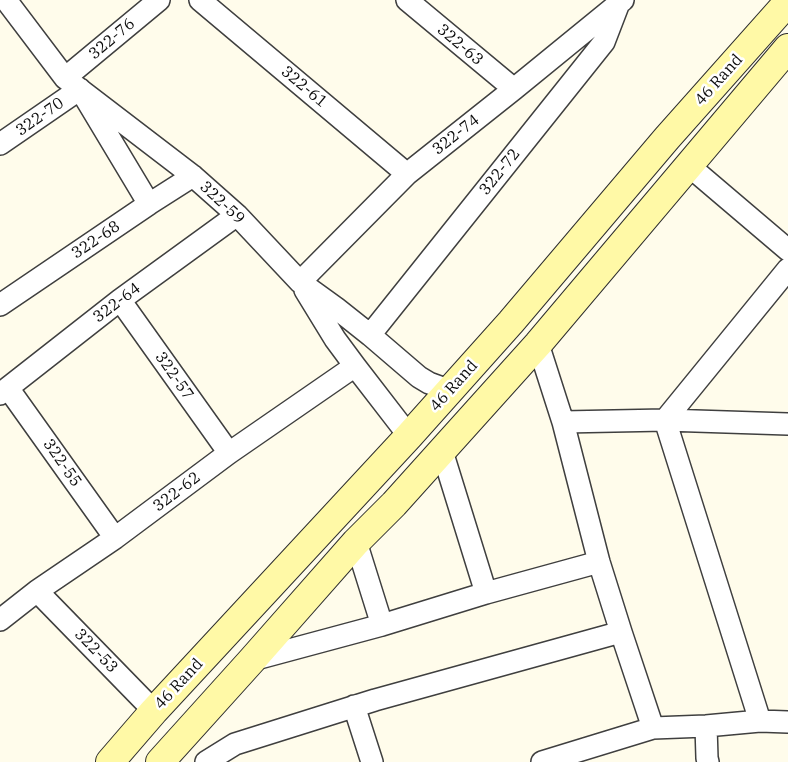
<!DOCTYPE html>
<html>
<head>
<meta charset="utf-8">
<style>
  body { margin:0 }
  canvas { display:block; background:#fffceb }
</style>
</head>
<body>
<canvas width="788" height="762"></canvas>
<script>
const c = document.querySelector('canvas').getContext('2d');
c.lineJoin = 'round';
function poly(rows) {
  const path = new Path2D();
  for (const r of rows) {
    path.moveTo(r[0], r[1]);
    for (let i = 2; i < r.length; i += 2) path.lineTo(r[i], r[i + 1]);
  }
  return path;
}
function trace(path, color, width, dash) {
  c.strokeStyle = color;
  c.lineWidth = width;
  c.lineCap = dash ? 'butt' : 'round';
  c.setLineDash(dash || []);
  c.stroke(path);
}
function drawText(font, color, halo, rows, align = 'center') {
  c.font = font + ' "IBM Plex Serif",serif';
  c.lineWidth = 5;
  c.setLineDash([]);
  c.textBaseline = 'middle';
  c.strokeStyle = halo;
  c.fillStyle = color;
  for (const [text, x, y, turn = 0] of rows) {
    c.save();
    c.translate(x, y);
    c.rotate((+turn || 0) * Math.PI / 180);
    c.textAlign = isNaN(turn) ? turn : align;
    if (halo) c.strokeText(text, 0, 0);
    c.fillText(text, 0, 0);
    c.restore();
  }
}
const minor = poly([
  [6,0,65,78,193,176,237,215,300,282,336,308,370,335,419,377,429,383,440,387,451,389],
  [200,0,407,174],
  [407,0,514,89],
  [65,78,159,0],
  [0,144,80,89,149,204],
  [688,165,788,250],
  [300,282,407,174,514,89,623,0],
  [305,290,335,339,355,366,409,436],
  [120,300,229,453],
  [0,305,149,204,193,176],
  [370,335,604,42,619,3],
  [538,344,563,422,599,562,621,632,653,728],
  [8,388,115,538],
  [0,394,120,300,237,215],
  [563,422,665,420,788,424],
  [442,451,486,593],
  [356,542,382,625],
  [37,591,154,711],
  [0,620,37,591,115,538,229,453,355,366],
  [252,660,382,625,486,593,599,562],
  [354,706,372,762],
  [760,721,665,420,788,269],
  [706,726,707,758,708,762],
  [206,762,235,744,375,700,621,632],
  [542,762,653,728,706,726,760,721,788,722]
]);
const secondary = poly([
  [110,762,154,711,409,436,511,322,667,138,788,2],
  [160,762,252,660,356,542,394,504,538,344,788,48]
]);
trace(minor, '#3f3f3f', 24);
trace(secondary, '#2e2e2e', 30);
trace(minor, '#fff', 21);
trace(secondary, '#fff9a6', 28);
drawText('16px', '#0c0c0c', '#fff', [
  ["322-76",112,39,-40],
  ["322-63",460,45,40],
  ["46 Rand",719,80,-48],
  ["322-61",304,87,40],
  ["322-70",40,117,-35],
  ["322-74",456,135,-38],
  ["322-72",500,172,-51],
  ["322-59",222,203,43],
  ["322-68",96,240,-34],
  ["322-64",117,303,-37],
  ["322-57",174,376,55],
  ["46 Rand",454,386,-48],
  ["322-55",62,463,55],
  ["322-62",177,492,-37],
  ["322-53",96,651,46],
  ["46 Rand",179,684,-47]
]);
</script>
</body>
</html>
